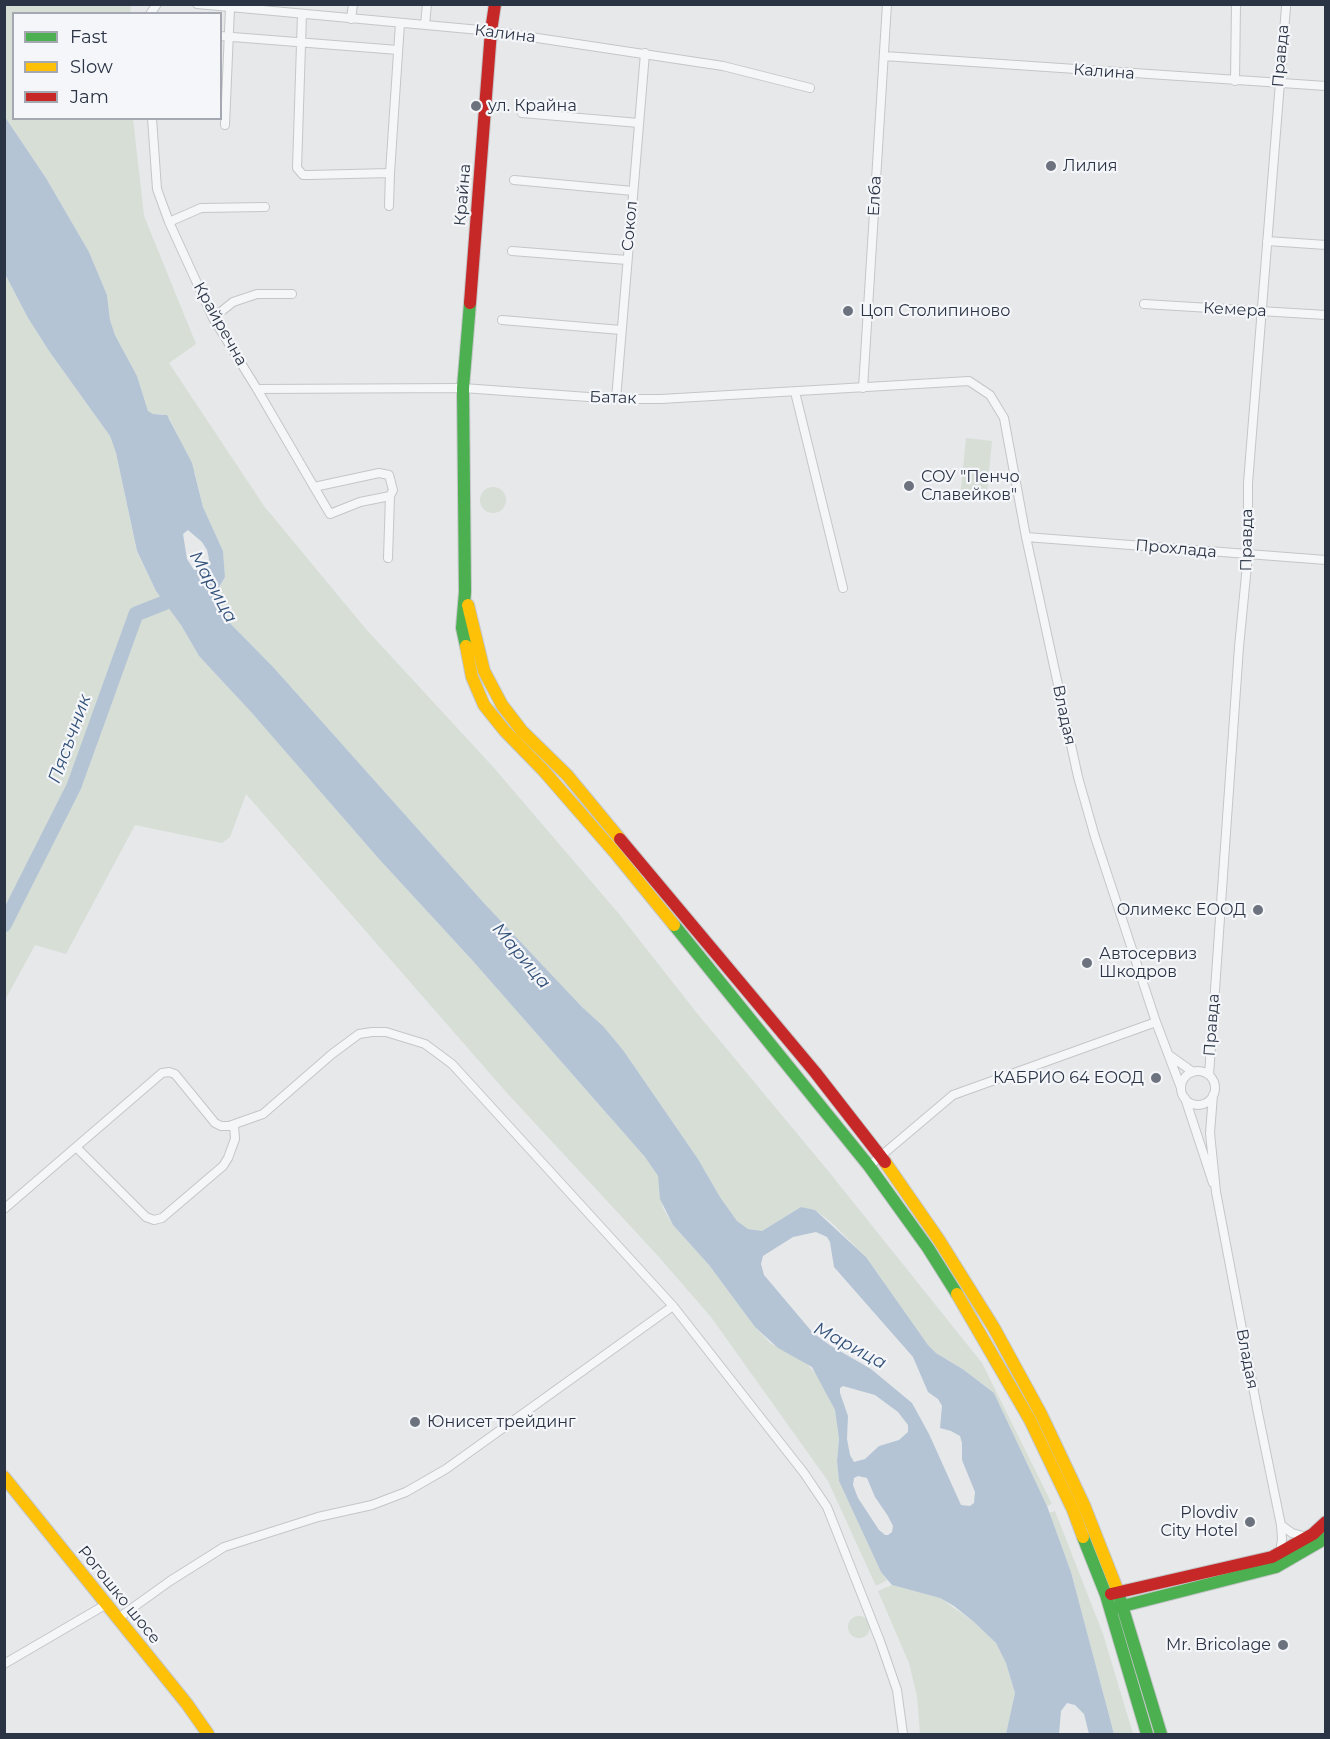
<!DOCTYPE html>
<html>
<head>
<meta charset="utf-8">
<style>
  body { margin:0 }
  #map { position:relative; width:1330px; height:1739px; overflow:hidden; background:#e6e8ea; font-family:Montserrat,sans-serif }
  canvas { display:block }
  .frame { position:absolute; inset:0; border:6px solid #2b3445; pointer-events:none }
  .legend { position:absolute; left:12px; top:12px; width:210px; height:108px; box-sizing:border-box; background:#f4f6f9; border:2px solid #a4a8b1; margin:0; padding:8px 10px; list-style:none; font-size:18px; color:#2b3445 }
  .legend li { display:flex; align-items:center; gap:12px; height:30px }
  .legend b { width:30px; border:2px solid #a4a8b1 }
</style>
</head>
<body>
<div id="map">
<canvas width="1330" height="1739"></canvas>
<div class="frame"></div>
<ul class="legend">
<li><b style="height:8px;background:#4caf50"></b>Fast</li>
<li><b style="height:8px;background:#ffc107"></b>Slow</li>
<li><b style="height:8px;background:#c62828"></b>Jam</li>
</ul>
</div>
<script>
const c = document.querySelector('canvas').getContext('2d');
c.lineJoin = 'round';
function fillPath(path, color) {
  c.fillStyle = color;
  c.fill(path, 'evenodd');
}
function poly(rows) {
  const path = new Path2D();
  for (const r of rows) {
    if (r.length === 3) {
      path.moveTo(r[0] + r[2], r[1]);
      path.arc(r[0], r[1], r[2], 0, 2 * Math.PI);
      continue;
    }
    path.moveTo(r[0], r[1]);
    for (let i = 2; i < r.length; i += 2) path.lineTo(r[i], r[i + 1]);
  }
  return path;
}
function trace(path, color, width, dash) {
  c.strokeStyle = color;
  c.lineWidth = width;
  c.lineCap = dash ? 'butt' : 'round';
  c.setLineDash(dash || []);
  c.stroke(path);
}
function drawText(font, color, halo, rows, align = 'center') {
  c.font = font + ' Montserrat,sans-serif';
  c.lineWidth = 4.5;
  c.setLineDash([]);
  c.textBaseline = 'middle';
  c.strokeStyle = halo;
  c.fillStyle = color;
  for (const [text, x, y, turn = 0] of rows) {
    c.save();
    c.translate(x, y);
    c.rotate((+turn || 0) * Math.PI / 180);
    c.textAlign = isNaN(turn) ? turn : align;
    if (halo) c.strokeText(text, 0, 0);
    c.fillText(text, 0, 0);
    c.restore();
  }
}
fillPath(poly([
  [5,5,131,5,130,13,14,14,14,118,133,119,144,216,196,344,169,363,264,506,365,628,494,768,619,914,696,1012,829,1172,982,1363,1052,1504,1047,1506,994,1393,964,1370,936,1353,928,1345,866,1257,831,1222,815,1210,801,1207,762,1231,748,1229,737,1221,720,1197,698,1159,623,1050,603,1026,582,1007,483,902,274,668,219,612,216,605,215,594,225,577,223,551,203,507,195,474,170,419,163,414,153,414,148,411,137,376,115,335,110,320,107,295,89,252,46,178,5,117],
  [5,274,28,318,49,351,110,436,116,453,137,552,156,591,181,625,199,656,251,712,379,859,472,960,645,1157,658,1176,663,1208,673,1225,709,1265,755,1327,770,1343,806,1363,817,1375,835,1410,839,1439,837,1461,839,1481,881,1572,887,1580,876,1586,828,1481,711,1317,659,1257,507,1093,246,794,230,837,222,843,135,825,66,954,35,945,5,1000],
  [966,438,992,441,987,492,961,489],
  [493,500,13],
  [1055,1511,1103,1634,1133,1734,1114,1734,1071,1572,1049,1513],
  [892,1585,940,1598,974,1622,996,1643,1006,1663,1015,1693,1006,1734,920,1734,917,1696,909,1663,878,1591],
  [859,1627,11]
]), '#d6ded6');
fillPath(poly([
  [5,117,46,178,89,252,107,295,110,320,115,335,137,376,148,411,153,414,167,415,192,463,203,507,223,551,225,577,215,594,216,605,219,612,274,668,483,902,582,1007,603,1026,623,1050,698,1159,720,1197,737,1221,748,1229,762,1231,801,1207,815,1210,866,1257,928,1345,936,1353,964,1370,994,1393,1047,1506,1071,1572,1114,1734,1089,1734,1084,1714,1075,1705,1067,1703,1061,1711,1059,1734,1006,1734,1015,1693,1006,1663,996,1643,974,1622,954,1606,940,1598,892,1585,881,1572,839,1481,837,1461,839,1439,835,1410,812,1367,778,1348,755,1327,709,1265,673,1225,660,1199,658,1176,645,1157,472,960,379,859,251,712,199,656,181,625,156,591,137,551,116,453,110,436,49,351,28,318,5,274],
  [188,530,202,542,207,550,209,559,204,569,194,570,187,559,183,534],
  [816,1232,827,1237,830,1242,834,1267,913,1357,928,1392,938,1399,942,1406,940,1428,951,1431,960,1436,962,1443,962,1460,975,1492,974,1503,970,1506,961,1505,929,1434,912,1403,871,1369,831,1346,813,1333,764,1275,761,1264,763,1256,793,1237],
  [843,1386,875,1395,898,1412,908,1425,908,1432,899,1440,879,1446,865,1459,854,1462,850,1455,847,1439,848,1416,840,1393,840,1388],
  [858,1476,867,1478,875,1497,888,1516,893,1526,892,1532,888,1535,885,1535,879,1530,858,1498,853,1485,854,1478]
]), '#b4c4d5');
trace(poly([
  [4,925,74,786,136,614,164,603,180,593]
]), '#b4c4d5', 15);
const street = poly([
  [197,4,491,31,723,66,810,88],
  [150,14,157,4],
  [302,14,297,168,303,175,309,175,390,173],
  [351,19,353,4],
  [425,25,427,4],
  [220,36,398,50],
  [884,56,1326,86],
  [1235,81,1236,4],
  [522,113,639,123],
  [152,118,157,189,169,222,213,318,257,389,314,487,330,514,360,502,390,496,393,490,389,475,379,473,314,487],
  [225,125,230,8],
  [514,180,633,191],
  [389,206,390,173,400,23],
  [169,222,201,208,265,207],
  [1267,241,1326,245],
  [512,251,627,260],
  [1144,304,1326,315],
  [213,318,233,302,257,294,292,294],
  [502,320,621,330],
  [863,388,887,4],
  [257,389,463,388,616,399,661,399,969,381,990,395,1004,418,1026,537,1078,777,1095,837,1156,1022,1181,1088],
  [795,392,843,588],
  [616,399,645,53],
  [1026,537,1326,560],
  [388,558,390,496],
  [1169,1055,1193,1072],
  [1198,1088,17],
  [1209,1075,1239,647,1248,555,1248,483,1286,7],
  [1213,1095,1210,1133,1216,1192,1258,1413,1281,1525],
  [1185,1098,1213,1183],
  [76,1147,146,1217,154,1220,162,1218,223,1166,228,1158,235,1139,234,1125],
  [869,1166,953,1095,1156,1022],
  [4,1209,162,1073,169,1072,175,1074,215,1123,221,1126,229,1126,263,1114,332,1054,359,1034,372,1032,386,1032,425,1044,452,1064,673,1306,804,1473,827,1507,880,1641,897,1690,903,1734],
  [1280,1553,1282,1539,1281,1525,1292,1533,1307,1537],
  [117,1619,170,1581,224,1547,318,1517,372,1505,406,1492,446,1469,673,1306],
  [4,1664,105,1605]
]);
const fast = poly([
  [466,646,462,628,465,592,463,388,470,303],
  [674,925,869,1166,928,1248,957,1294],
  [1083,1537,1106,1595,1147,1734],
  [1117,1589,1161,1734],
  [1115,1608,1276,1567,1326,1538]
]);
const slow = poly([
  [468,605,484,671,502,705,522,731,567,775,620,839],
  [466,646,472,677,484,705,504,730,543,770,617,855,674,925],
  [885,1162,939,1240,994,1328,1041,1414,1084,1505,1117,1589],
  [957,1294,1030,1420,1073,1510,1083,1537],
  [4,1477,187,1704,208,1734]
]);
const jam = poly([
  [470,303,491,31,495,4],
  [620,839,815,1072,885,1162],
  [1111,1594,1272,1557,1313,1534,1326,1522]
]);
trace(street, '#c4c6c8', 10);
trace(fast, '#c4c6c8', 14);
trace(slow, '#c4c6c8', 14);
trace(jam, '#c4c6c8', 14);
trace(street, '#f5f6f7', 8);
trace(fast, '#4caf50', 12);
trace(slow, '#ffc107', 12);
trace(jam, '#c62828', 12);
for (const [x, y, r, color] of [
  [476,106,6,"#6c737f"],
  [1051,166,6,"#6c737f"],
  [848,311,6,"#6c737f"],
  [909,486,6,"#6c737f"],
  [1258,910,6,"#6c737f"],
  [1087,963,6,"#6c737f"],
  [1156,1078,6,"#6c737f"],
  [415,1422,6,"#6c737f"],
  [1250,1522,6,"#6c737f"],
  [1283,1645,6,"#6c737f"]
]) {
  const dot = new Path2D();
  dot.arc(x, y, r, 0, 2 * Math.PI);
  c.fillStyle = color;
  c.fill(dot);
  trace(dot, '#f4f6f9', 2);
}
drawText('16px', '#2b3445', '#f4f6f9', [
  ["Калина",505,34,7],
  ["Правда",1281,56,-85],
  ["Калина",1104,72,4],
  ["Крайна",463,195,-85],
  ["Елба",875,196,-87],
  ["Сокол",630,226,-85],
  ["Кемера",1235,310,3],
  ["Крайречна",220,324,61],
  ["Батак",613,398,2],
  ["Правда",1247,540,-89],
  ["Прохлада",1176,549,5],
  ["Владая",1064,715,78],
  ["Правда",1212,1025,-86],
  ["Владая",1247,1359,79],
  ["Рогошко шосе",119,1595,51]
]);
drawText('16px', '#2b3445', '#f4f6f9', [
  ["ул. Крайна",488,106],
  ["Лилия",1063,166],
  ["Цоп Столипиново",860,311],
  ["СОУ \"Пенчо",921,477],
  ["Славейков\"",921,495],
  ["Олимекс ЕООД",1246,910,"right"],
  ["Автосервиз",1099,954],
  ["Шкодров",1099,972],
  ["КАБРИО 64 ЕООД",1144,1078,"right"],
  ["Юнисет трейдинг",427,1422],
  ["Plovdiv",1238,1513,"right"],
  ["City Hotel",1238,1531,"right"],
  ["Mr. Bricolage",1271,1645,"right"]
], 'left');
drawText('italic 18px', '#34527a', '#f4f6f9', [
  ["Марица",213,587,61],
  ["Пясъчник",70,739,-70],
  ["Марица",521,956,50],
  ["Марица",850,1346,28]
]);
</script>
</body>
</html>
